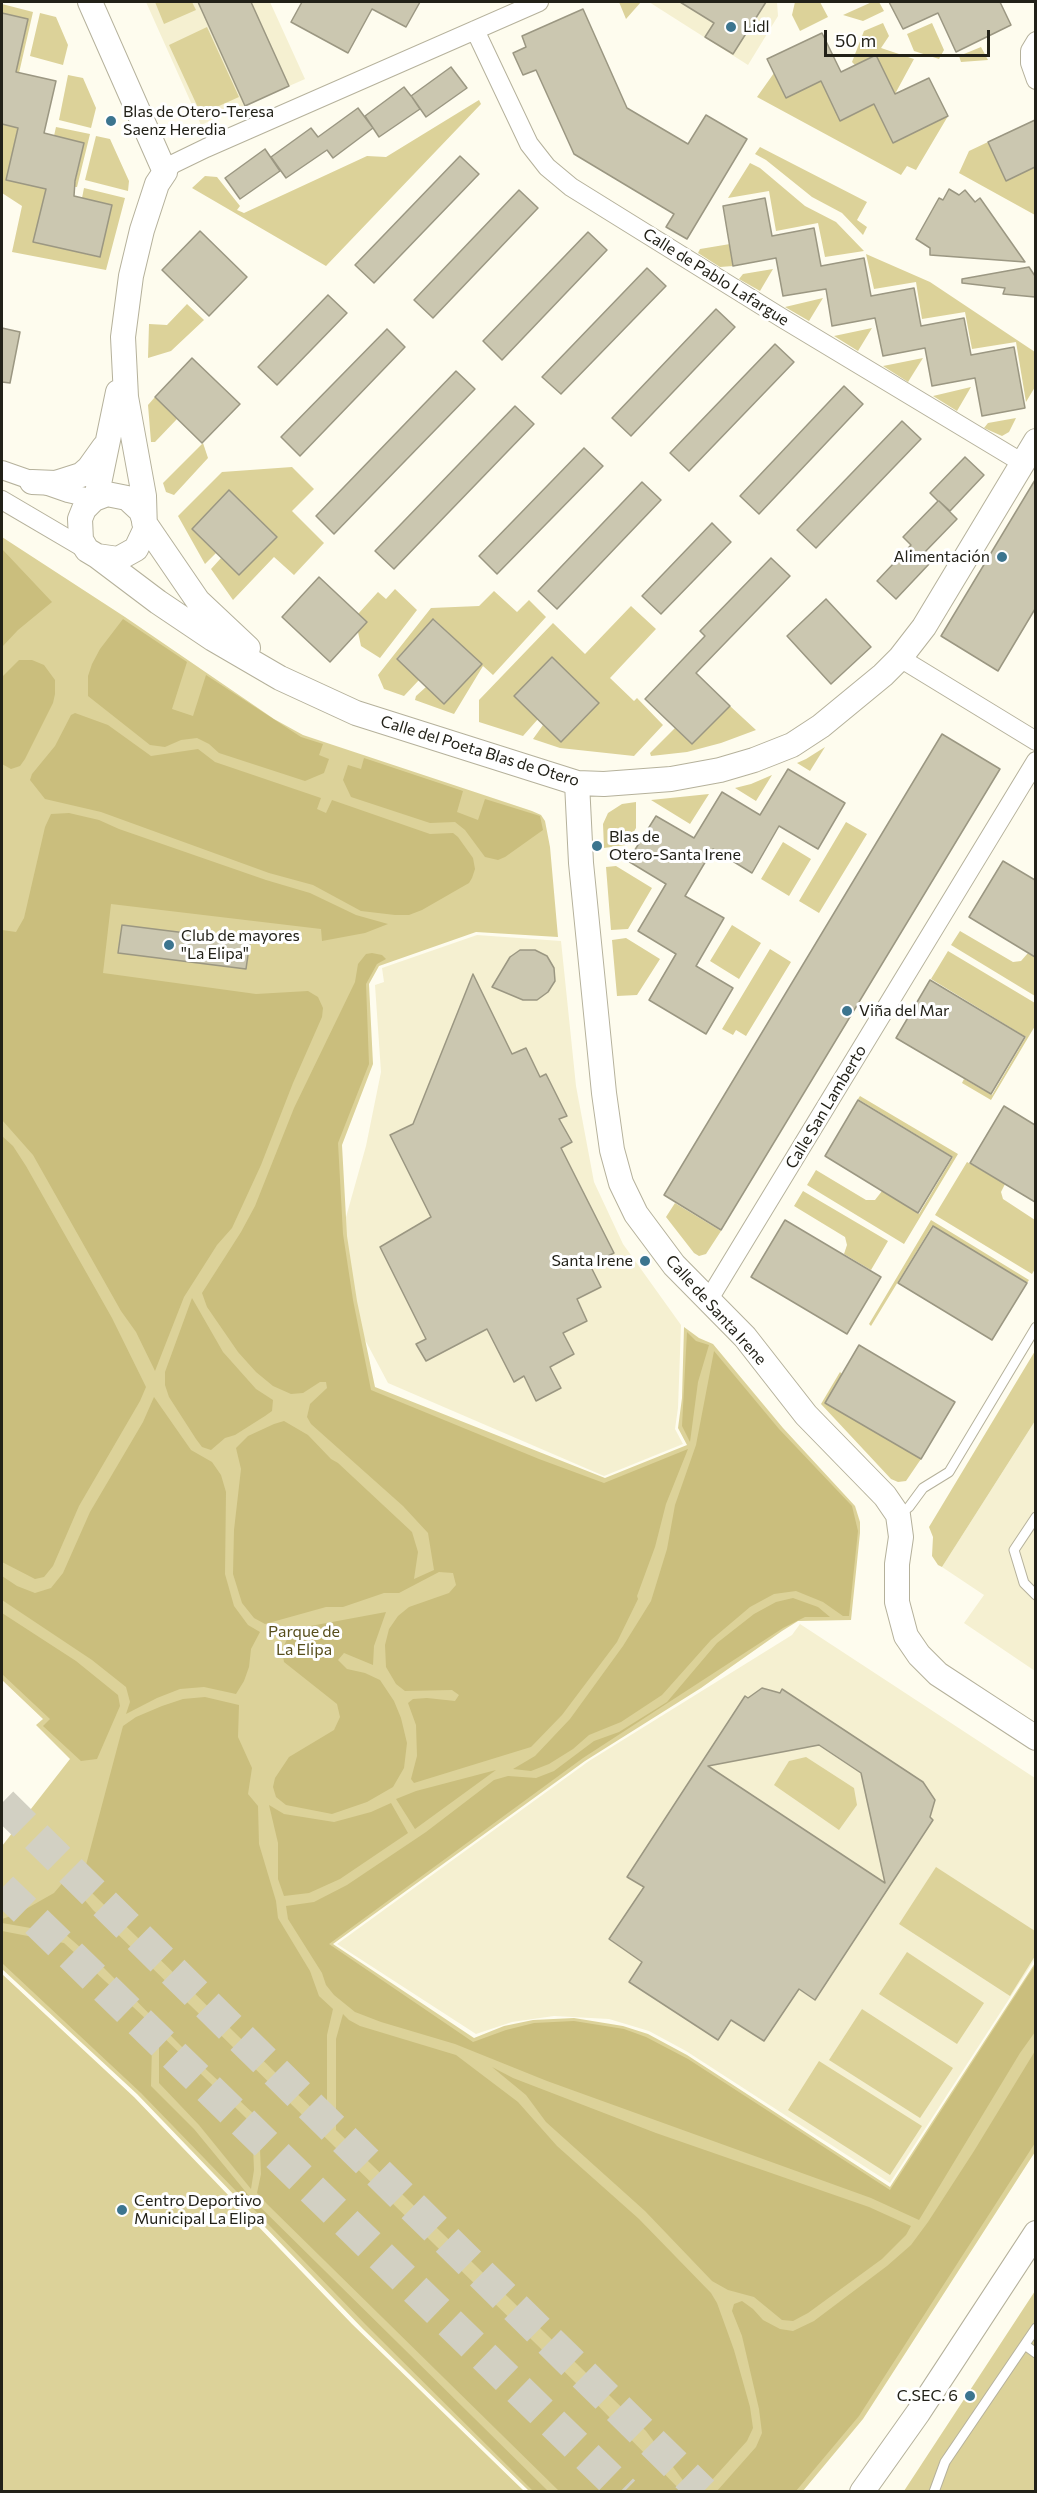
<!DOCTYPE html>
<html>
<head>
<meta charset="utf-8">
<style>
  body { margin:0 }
  #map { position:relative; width:1037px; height:2493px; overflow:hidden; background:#fefcee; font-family:Commissioner,sans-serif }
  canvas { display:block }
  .frame { position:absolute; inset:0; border:3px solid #222118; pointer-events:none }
  .scale { position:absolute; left:824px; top:30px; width:166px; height:27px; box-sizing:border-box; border:3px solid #222118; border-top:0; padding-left:8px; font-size:18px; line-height:21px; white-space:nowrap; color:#222118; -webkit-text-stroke:4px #fff; paint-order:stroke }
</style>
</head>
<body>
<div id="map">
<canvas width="1037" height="2493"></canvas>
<div class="frame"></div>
<div class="scale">50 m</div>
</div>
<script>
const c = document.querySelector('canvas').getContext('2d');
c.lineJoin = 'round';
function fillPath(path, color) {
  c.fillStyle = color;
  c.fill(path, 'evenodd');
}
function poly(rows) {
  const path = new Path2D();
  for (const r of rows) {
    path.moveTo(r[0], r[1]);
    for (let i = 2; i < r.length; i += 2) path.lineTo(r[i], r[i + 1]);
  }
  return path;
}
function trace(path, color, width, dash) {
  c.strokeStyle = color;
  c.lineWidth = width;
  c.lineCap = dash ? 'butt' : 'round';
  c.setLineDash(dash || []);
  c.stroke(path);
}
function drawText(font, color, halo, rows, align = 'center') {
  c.font = font + ' Commissioner,sans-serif';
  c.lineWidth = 6;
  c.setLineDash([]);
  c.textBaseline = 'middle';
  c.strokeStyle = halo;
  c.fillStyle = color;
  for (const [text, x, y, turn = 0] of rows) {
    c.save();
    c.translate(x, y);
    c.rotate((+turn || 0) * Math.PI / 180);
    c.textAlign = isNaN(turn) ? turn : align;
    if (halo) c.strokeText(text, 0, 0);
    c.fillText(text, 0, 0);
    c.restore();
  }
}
fillPath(poly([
  [146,2,270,2,305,79,201,125],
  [649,2,777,2,778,16,748,65],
  [477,935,561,941,576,1086,594,1182,623,1244,681,1325,678,1408,675,1429,683,1444,604,1476,388,1383,330,1274,366,1146,381,1072,375,985,384,982,382,968],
  [1035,1421,1035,1671,964,1623,984,1595,942,1567],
  [800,1624,1035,1778,1035,1959,890,2183,686,2051,649,2031,609,2019,554,2016,512,2022,476,2034,337,1944,589,1761,792,1635]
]), '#f5f0d1');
fillPath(poly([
  [155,2,192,2,196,10,164,24],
  [619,2,641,2,626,19],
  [795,2,820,2,828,17,800,31,792,15],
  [872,2,879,2,884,11,863,21,843,15],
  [2,4,33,12,19,73,16,72,28,20,2,13],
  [40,13,56,17,68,45,63,65,30,56],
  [883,23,889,36,881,48,914,59,895,94,876,55,855,65,852,62,864,31],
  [932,23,944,50,939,59,914,51,907,34],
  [207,27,239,97,201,114,169,45],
  [981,47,988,60,961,62,959,56],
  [774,73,786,98,821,81,840,120,874,104,893,143,948,116,916,170,907,166,901,175,757,97],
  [68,75,83,78,96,108,91,128,59,120],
  [479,100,481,104,326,266,192,188,205,176,217,177,240,206,237,210,244,213,367,156,386,157],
  [2,124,18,127,6,180,46,189,34,242,99,257,112,205,82,198,84,188,125,198,106,270,12,252,22,206,2,193],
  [56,127,90,134,77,187,74,187,84,143,54,136],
  [96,136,110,139,129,181,128,191,85,180],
  [988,142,1006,181,1035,167,1035,215,959,173,969,151],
  [760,147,867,202,857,220,867,227,863,235,842,213,812,197,766,160,755,154],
  [750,163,760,168,805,206,836,222,864,251,825,257,818,223,776,231,769,191,728,198],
  [730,244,733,266,720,267,698,253,700,249],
  [866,254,930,282,1035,352,1035,387,1026,402,1016,342,972,349,965,312,922,319,916,282,874,289],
  [773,269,760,291,739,279,743,274],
  [823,298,809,321,785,307],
  [187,304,204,320,171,351,148,358,149,324,167,325],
  [872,328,858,351,834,336],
  [923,358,908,382,883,366],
  [971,387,957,411,933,396],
  [155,397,177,419,155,442,151,442,148,405],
  [1016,418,1009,432,1002,436,984,428,988,423],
  [203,443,208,458,174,495,166,492,163,483],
  [292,467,314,489,292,511,324,543,294,575,274,557,233,600,211,569,221,558,239,575,276,536,229,490,192,529,216,553,205,564,178,516,222,472],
  [2,537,125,617,274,719,303,735,532,811,541,815,545,821,550,847,558,937,476,932,379,966,369,984,373,1064,342,1145,347,1236,357,1301,375,1387,605,1478,687,1445,678,1428,682,1398,684,1327,699,1338,713,1344,783,1428,855,1506,860,1522,860,1533,851,1620,798,1621,782,1631,701,1688,585,1761,333,1944,474,2038,504,2026,533,2020,574,2018,623,2026,648,2034,687,2055,890,2187,1035,1963,1035,2152,863,2419,803,2491,529,2491,363,2329,137,2094,2,1969,2,1846,70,1759,36,1725,43,1719,2,1680],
  [395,589,417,610,380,658,361,646,358,632,367,622,358,614,378,592,386,599],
  [494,591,517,612,529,600,546,617,493,675,483,666,454,714,415,700,416,696,426,687,445,703,481,664,434,619,397,658,419,680,404,696,384,689,378,675,431,608,479,606],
  [631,606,656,629,610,678,634,701,637,698,663,725,634,756,560,748,533,739,543,725,561,742,599,703,552,657,538,719,523,736,479,722,479,700,553,623,585,654],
  [730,706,756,730,721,743,687,752,651,756,650,753,675,728,692,744],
  [825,747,810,771,797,763,806,759],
  [772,775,756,801,735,788,751,784],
  [709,794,690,824,651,800],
  [636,802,636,828,626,845,604,848,603,824,608,813,622,804],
  [846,822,867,834,819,913,799,901],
  [783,842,811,859,789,896,761,879],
  [616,866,652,888,628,929,611,930,606,867],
  [732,925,761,943,739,979,710,961],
  [960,931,1013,962,1021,961,1028,953,1035,957,1035,996,951,945],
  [626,938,660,959,637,995,617,996,612,940],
  [770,949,791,962,746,1036,736,1030,733,1035,722,1029],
  [948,951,1035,1003,1035,1026,991,1100,962,1083,964,1079,992,1095,1026,1037,931,979],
  [860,1096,958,1154,904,1244,807,1185,816,1170,866,1200,875,1200,882,1191,919,1214,953,1157,858,1099],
  [967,1162,1005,1184,1001,1192,1003,1199,1035,1220,1035,1269,1032,1274,935,1215],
  [803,1191,888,1241,871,1270,844,1254,847,1245,845,1237,794,1206],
  [675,1203,721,1231,706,1254,699,1256,694,1253,666,1217],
  [931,1220,1029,1280,1027,1283,932,1226,871,1326,869,1324],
  [1035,1351,1035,1421,942,1567,938,1565,932,1556,933,1537,929,1527],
  [840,1372,842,1374,826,1403,921,1459,906,1481,898,1482,891,1479,821,1404],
  [806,1757,854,1788,857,1805,839,1830,774,1785,789,1761],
  [936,1867,1035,1931,1035,1956,1010,1996,899,1924],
  [907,1952,984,2003,957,2044,879,1994],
  [2,1974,134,2097,352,2324,524,2491,2,2491],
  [862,2009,953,2068,920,2118,829,2060],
  [819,2061,922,2126,890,2175,788,2110],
  [1035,2291,1035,2491,904,2491]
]), '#dcd299');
fillPath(poly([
  [2,549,52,602,18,630,2,647],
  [123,619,187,662,172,709,193,716,206,675,301,737,323,744,319,755,329,759,324,773,305,781,219,753,209,744,197,738,181,740,165,747,150,745,88,696,88,676,92,664,100,649],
  [19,660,32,660,44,665,55,680,55,694,53,703,25,759,20,766,11,769,2,764,2,677],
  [75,713,108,725,151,756,198,749,215,762,321,798,317,809,326,813,332,800,430,834,453,833,458,837,473,858,475,869,472,878,469,883,422,910,409,915,395,915,361,911,313,885,269,873,101,812,45,799,30,780,32,774,55,746,71,715],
  [364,758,463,791,457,812,478,820,485,799,540,816,543,830,505,857,498,860,485,857,465,830,455,822,430,823,351,797,343,780,348,765,361,769],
  [69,813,99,820,119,829,266,880,310,893,356,915,388,924,365,933,322,941,321,929,111,904,103,973,256,994,308,991,318,997,323,1008,322,1017,293,1083,261,1165,232,1228,217,1245,184,1297,155,1371,136,1332,121,1311,33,1155,2,1120,2,930,16,932,24,918,45,827,51,814],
  [372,953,382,955,386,959,377,964,366,984,369,1064,338,1143,343,1234,353,1300,371,1390,539,1459,604,1483,688,1449,666,1504,655,1547,637,1596,638,1599,617,1642,562,1715,531,1747,414,1783,411,1779,417,1756,416,1725,408,1703,413,1699,427,1698,455,1701,459,1695,452,1690,405,1691,396,1684,386,1667,385,1645,389,1629,398,1616,409,1607,449,1593,456,1585,453,1573,439,1572,399,1593,384,1593,343,1607,326,1607,265,1624,254,1618,242,1603,233,1574,234,1530,241,1469,236,1448,248,1436,274,1424,284,1421,308,1435,331,1459,338,1463,412,1532,418,1552,414,1579,434,1570,428,1533,403,1506,311,1424,307,1417,310,1404,327,1388,326,1382,320,1382,303,1393,291,1394,273,1386,256,1372,238,1352,207,1307,202,1293,241,1232,255,1206,294,1108,355,982,358,964,366,954],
  [2,1136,13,1146,26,1166,112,1318,146,1387,140,1401,79,1506,53,1566,44,1577,35,1579,2,1562],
  [192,1298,223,1352,256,1389,273,1400,272,1411,265,1416,235,1435,225,1438,211,1450,202,1447,196,1439,169,1397,165,1385,165,1372],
  [687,1332,696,1341,709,1345,698,1382,690,1442,682,1426],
  [714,1351,779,1429,852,1506,858,1531,849,1616,843,1616,823,1602,796,1591,774,1594,750,1607,711,1640,662,1695,621,1722,589,1735,573,1749,549,1764,531,1771,513,1769,535,1756,570,1719,623,1646,651,1601,667,1549,675,1505,696,1445],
  [154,1397,191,1450,212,1462,221,1475,226,1492,225,1574,234,1606,248,1625,260,1632,251,1649,249,1667,244,1681,236,1694,204,1687,180,1689,157,1698,126,1714,130,1702,126,1687,92,1660,2,1600,2,1576,17,1586,35,1593,51,1588,63,1573,90,1512,143,1422],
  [793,1598,818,1607,830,1617,805,1617,783,1628,583,1758,329,1944,473,2042,506,2030,534,2023,574,2021,624,2029,646,2037,688,2059,890,2190,1035,1965,1035,2032,1020,2053,919,2220,871,2198,547,2081,455,2044,381,2022,355,2012,334,1995,326,1985,322,1973,288,1919,286,1906,314,1902,347,1885,426,1832,494,1780,508,1776,536,1778,554,1771,594,1741,619,1732,667,1702,717,1643,754,1614,776,1602],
  [386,1612,374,1646,373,1665,344,1653,338,1660,347,1669,365,1673,380,1680,394,1701,401,1718,407,1743,404,1768,393,1787,367,1802,332,1814,286,1805,276,1797,273,1787,275,1778,289,1757,334,1730,340,1717,337,1704,284,1662,282,1650,289,1635,305,1627],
  [2,1613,76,1661,118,1695,120,1706,97,1759,81,1761,43,1726,50,1719,2,1674],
  [205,1697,239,1705,238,1737,252,1768,248,1794,258,1806,259,1844,276,1901,278,1918,310,1971,319,1996,333,2009,327,2035,327,2123,90,1891,84,1880,86,1865,123,1726,136,1717,162,1706,183,1699],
  [496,1770,415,1829,396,1799,416,1791],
  [391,1803,408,1833,340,1879,309,1893,284,1896,278,1879,278,1843,269,1805,284,1814,334,1822,371,1812],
  [76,1867,83,1898,93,1910,581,2388,681,2491,559,2491,267,2204,257,2193,261,2174,260,2149,255,2115,181,2046,104,1968,65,1934,2,1923,2,1919,17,1914,54,1893],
  [2,1931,64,1943,146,2019,152,2045,151,2086,194,2129,250,2197,548,2491,533,2491,366,2325,141,2093,2,1963],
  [343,2014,349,2020,360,2026,456,2055,518,2102,557,2146,639,2219,711,2293,717,2303,734,2350,750,2407,753,2428,747,2441,702,2491,691,2491,646,2431,336,2130,336,2039],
  [155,2029,247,2119,253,2146,254,2170,251,2189,199,2125,159,2083,159,2047],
  [1035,2051,1035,2143,859,2416,796,2491,717,2491,756,2447,762,2433,759,2409,742,2336,732,2311,734,2304,742,2301,753,2309,763,2320,780,2329,793,2331,814,2321,887,2266,911,2245,928,2222,974,2151],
  [492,2067,513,2078,656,2133,869,2207,911,2226,906,2235,882,2259,808,2313,793,2321,782,2320,754,2297,728,2290,712,2281,645,2211,546,2122,526,2095]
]), '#cabe7d');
const building = poly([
  [198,2,251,2,289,86,245,106,198,2],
  [302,2,420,2,406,27,372,9,348,53,291,22,302,2],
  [680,2,766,2,733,54,705,37,714,23,680,2],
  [889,2,1000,2,1011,25,956,52,938,13,903,29,889,2],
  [583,9,627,108,688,144,706,115,747,139,687,239,666,227,674,214,574,154,536,70,523,75,513,53,526,47,522,36,583,9],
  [2,13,28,19,16,72,56,81,44,133,84,143,75,181,74,196,112,205,100,257,33,242,46,189,6,180,18,128,2,124,2,13],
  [822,33,841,72,876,55,895,94,929,78,948,116,893,143,874,104,840,121,821,81,786,98,767,59,822,33],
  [451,67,467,88,426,117,412,97,420,109,379,137,365,116,404,87,411,96,451,67],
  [358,108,373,128,333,158,327,150,286,178,271,157,311,128,318,137,358,108],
  [1035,120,1035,167,1006,181,988,142,1035,120],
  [265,149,280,171,240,199,225,178,265,149],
  [460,156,479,174,374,283,355,265,460,156],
  [949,189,959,195,965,190,975,202,980,198,1025,262,930,255,930,248,916,239,939,198,943,200,949,189],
  [519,190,538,208,433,318,414,300,519,190],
  [765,198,772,236,814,228,821,266,864,258,871,296,914,288,921,326,964,318,971,355,1014,347,1025,408,982,416,975,378,932,386,925,348,883,356,875,318,832,326,826,289,783,296,776,258,733,266,723,206,765,198],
  [200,231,247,277,209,316,162,270,200,231],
  [588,232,607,250,502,360,483,341,588,232],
  [1029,267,1035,276,1035,297,1003,294,1005,288,962,283,962,279,1029,267],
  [647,268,666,286,561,394,542,377,647,268],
  [328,295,347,313,277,385,258,367,328,295],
  [716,309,735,327,631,436,612,418,716,309],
  [2,328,20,332,10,383,2,382,2,328],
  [387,329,405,347,300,456,281,437,387,329],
  [775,344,794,362,689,471,670,453,775,344],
  [192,358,240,404,202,443,155,397,192,358],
  [456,371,475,389,334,534,316,516,456,371],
  [844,386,863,404,759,514,740,496,844,386],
  [515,406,534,424,394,569,375,551,515,406],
  [902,421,921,439,816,548,797,530,902,421],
  [584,448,603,466,497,574,479,556,584,448],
  [965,457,984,475,950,511,939,501,957,519,922,555,930,563,896,599,877,581,911,545,903,537,938,501,930,493,965,457],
  [1035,480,1035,609,998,671,941,636,1035,480],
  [642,482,661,500,557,609,538,591,642,482],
  [229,490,277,537,239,575,192,529,229,490],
  [712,523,731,542,661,614,642,596,712,523],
  [771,558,790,576,696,673,730,706,692,744,645,699,705,636,700,631,771,558],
  [319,577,367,622,330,662,282,617,319,577],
  [826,599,871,647,831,684,787,636,826,599],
  [433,619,482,664,444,704,397,659,433,619],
  [552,657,599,703,561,742,514,696,552,657],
  [942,734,1000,769,721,1230,664,1195,942,734],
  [788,769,845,803,818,849,779,826,752,873,713,849,685,896,724,918,696,966,733,988,706,1034,649,1000,676,954,638,931,666,884,628,861,656,816,694,838,722,792,760,815,788,769],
  [1003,861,1035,880,1035,957,969,917,1003,861],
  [122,925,250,941,246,969,118,953,122,925],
  [520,950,535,950,547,956,554,968,555,981,548,992,537,1000,523,1000,492,987,510,957,520,950],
  [473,974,512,1054,526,1048,540,1077,546,1074,567,1116,559,1119,572,1142,561,1148,614,1253,590,1265,601,1287,577,1299,587,1321,563,1333,574,1354,550,1367,561,1388,536,1401,524,1376,514,1382,487,1329,426,1361,416,1344,426,1339,380,1247,431,1217,390,1135,413,1124,473,974],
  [930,980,1025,1037,991,1094,896,1038,930,980],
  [858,1100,952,1157,918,1213,825,1156,858,1100],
  [1004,1106,1035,1125,1035,1202,970,1163,1004,1106],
  [785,1220,881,1277,847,1334,751,1277,785,1220],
  [933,1226,1027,1283,992,1340,898,1283,933,1226],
  [859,1345,955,1402,921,1459,825,1403,859,1345],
  [762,1688,780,1693,782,1689,923,1782,935,1800,930,1817,933,1820,815,2000,799,1989,764,2041,731,2020,718,2040,629,1982,642,1962,609,1939,644,1887,627,1877,745,1696,748,1698,762,1688],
  [819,1745,861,1773,885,1883,708,1766,819,1745]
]);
fillPath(building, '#cbc7b0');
trace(building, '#9b9782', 1.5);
trace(poly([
  [2,1803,703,2492],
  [2,1888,624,2492]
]), '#d2d0c3', 32, [32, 16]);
const lane = poly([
  [900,1514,909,1507,923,1488,949,1472,1036,1327],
  [1036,1517,1014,1550,1024,1583,1036,1595],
  [1025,2345,1036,2353],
  [934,2492,945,2462,1036,2328]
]);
const street = poly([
  [475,30,529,144,547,167,571,187,782,318,1021,462],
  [1036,41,1030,51,1030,63,1036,80],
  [165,172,173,164,206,148,539,2],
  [2,470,68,493,94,499],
  [2,500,87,550],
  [900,658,1036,741],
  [709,1299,1036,761]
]);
const secondary = poly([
  [90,2,165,172,157,184,142,230,131,276,123,337,126,397,144,496,145,530,136,549,118,559,97,556,87,550,81,540,80,519,84,509,94,499,107,494,127,498,141,511,144,520],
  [32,482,56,483,81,475,89,468,104,447],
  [96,498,118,392],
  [144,522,198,601,248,648],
  [97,556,158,602,213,639,280,678,356,713,577,783,604,784,671,779,720,770,754,760,792,745,821,726,883,675,900,658,924,627,1036,441],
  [577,783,581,863,604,1093,612,1150,621,1183,636,1214,674,1265,745,1337,806,1415,885,1496,898,1515,901,1537,897,1564,897,1602,906,1636,919,1655,938,1674,1036,1738],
  [862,2492,918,2413,1036,2233]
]);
trace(lane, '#b5b19b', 11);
trace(street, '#b5b19b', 20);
trace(secondary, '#b5b19b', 26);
trace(lane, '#fff', 9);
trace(street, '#fff', 18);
trace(secondary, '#fff', 24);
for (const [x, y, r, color] of [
  [731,27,6,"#3c758f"],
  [111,121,6,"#3c758f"],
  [1002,557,6,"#3c758f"],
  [597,846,6,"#3c758f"],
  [169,945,6,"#3c758f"],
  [847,1011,6,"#3c758f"],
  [645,1261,6,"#3c758f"],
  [122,2210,6,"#3c758f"],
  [970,2396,6,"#3c758f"]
]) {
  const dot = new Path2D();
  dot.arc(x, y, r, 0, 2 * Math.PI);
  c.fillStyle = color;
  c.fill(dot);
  trace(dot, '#fff', 2);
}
drawText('16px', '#222118', '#fff', [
  ["Lidl",743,27],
  ["Blas de Otero-Teresa",123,112],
  ["Saenz Heredia",123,130],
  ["Alimentación",990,557,"right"],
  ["Blas de",609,837],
  ["Otero-Santa Irene",609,855],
  ["Club de mayores",181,936],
  ["\"La Elipa\"",181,954],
  ["Viña del Mar",859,1011],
  ["Santa Irene",633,1261,"right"],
  ["Centro Deportivo",134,2201],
  ["Municipal La Elipa",134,2219],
  ["C.SEC. 6",958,2396,"right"]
], 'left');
drawText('16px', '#222118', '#fff', [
  ["Calle de Pablo Lafargue",716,277,32],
  ["Calle del Poeta Blas de Otero",480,751,17],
  ["Calle San Lamberto",826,1107,-59],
  ["Calle de Santa Irene",716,1310,48]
]);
drawText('16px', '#574e1c', '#fff', [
  ["Parque de",304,1632],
  ["La Elipa",304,1650]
]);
</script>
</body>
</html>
